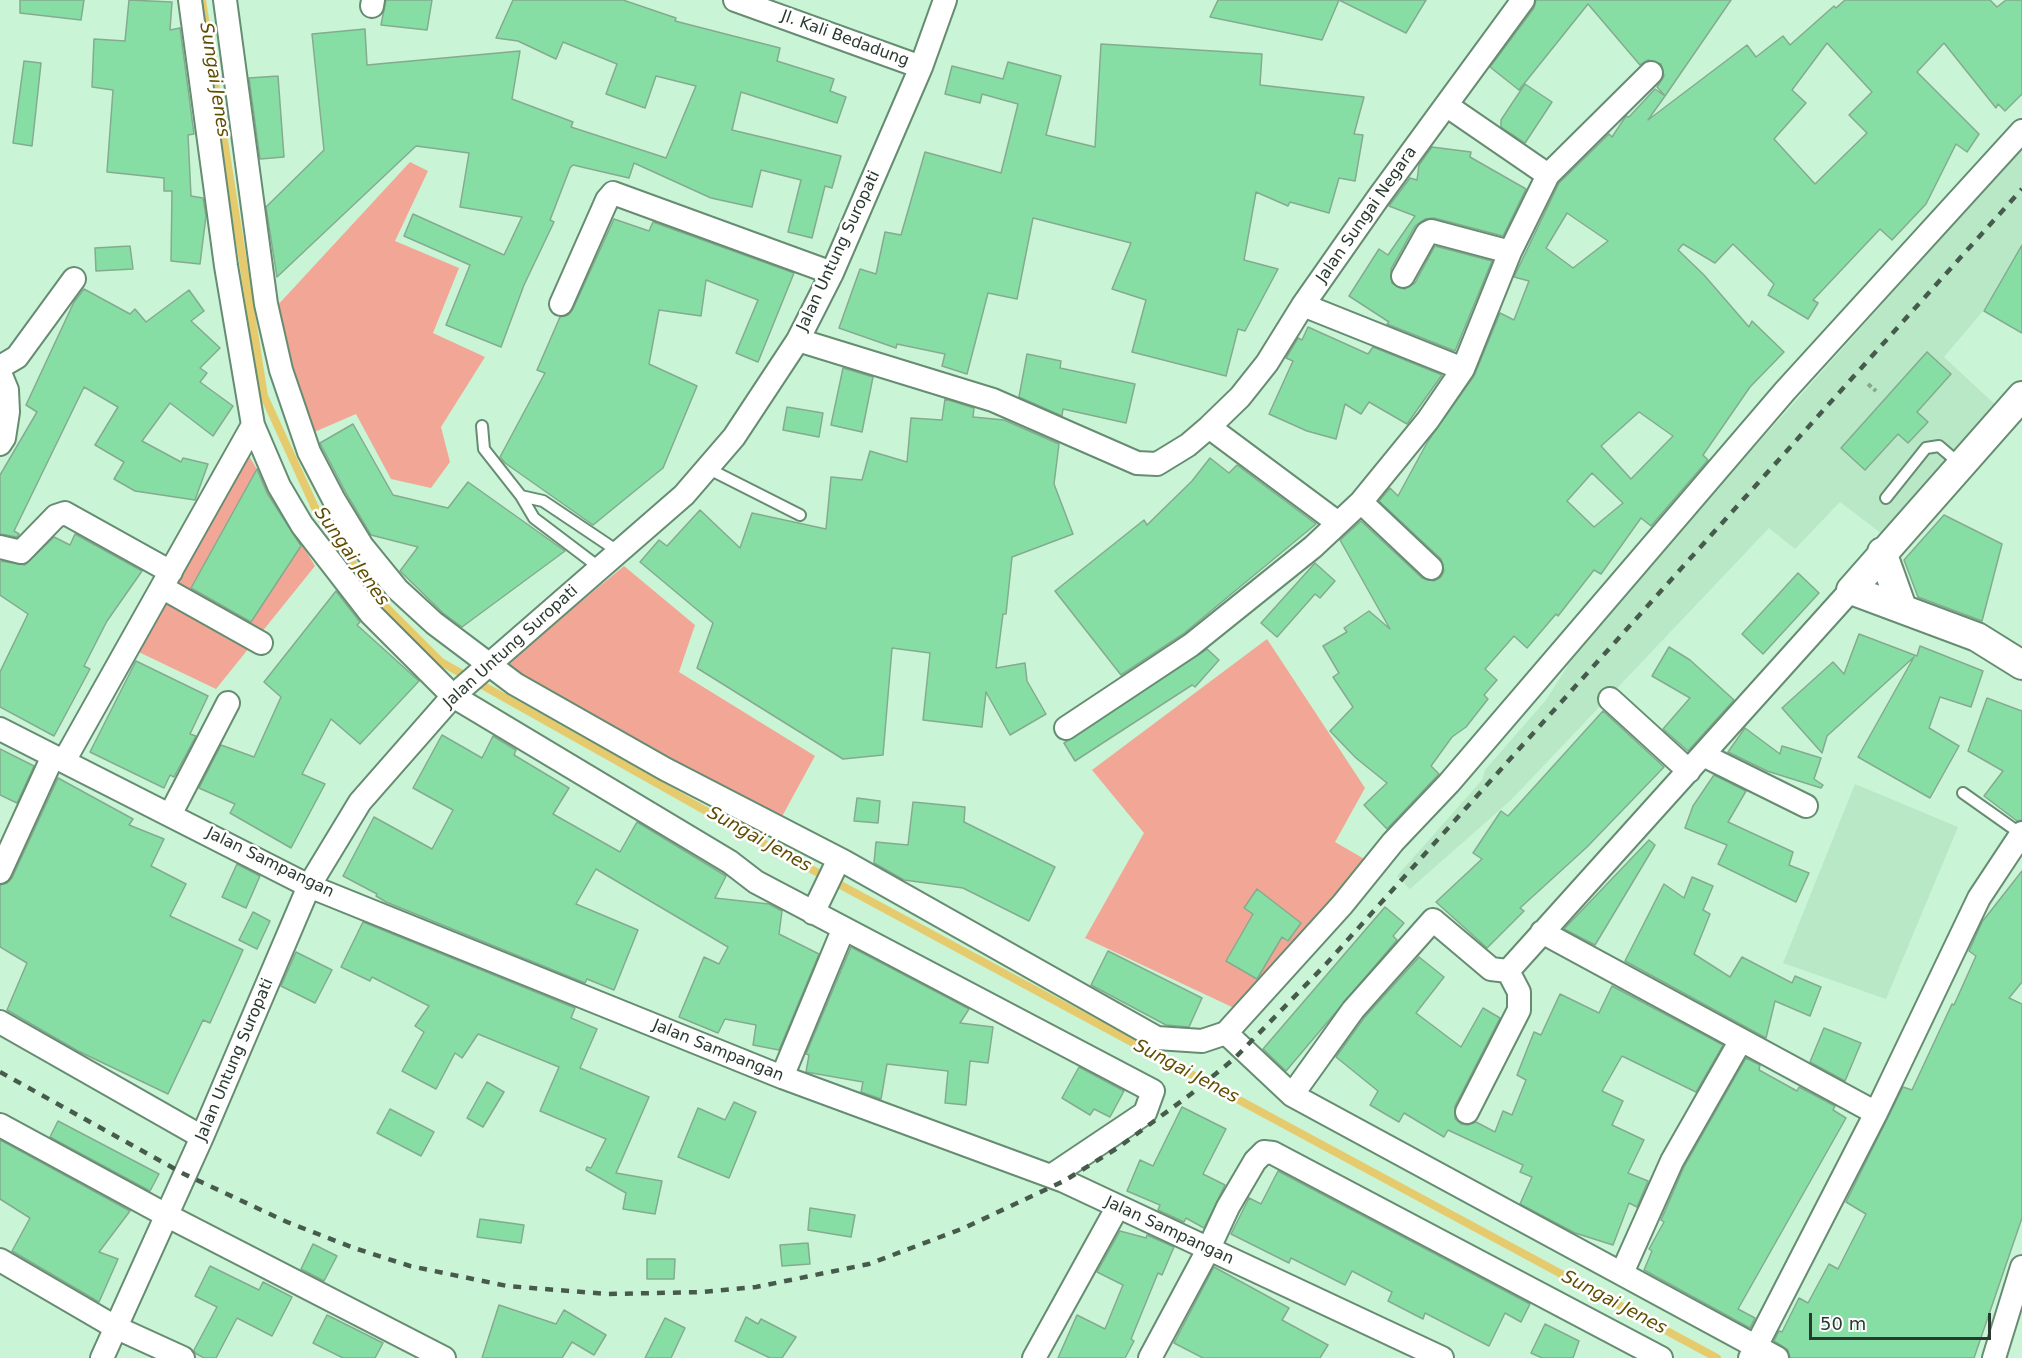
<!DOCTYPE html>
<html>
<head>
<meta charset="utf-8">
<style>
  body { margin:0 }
  #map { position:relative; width:2022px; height:1358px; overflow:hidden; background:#caf4d6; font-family:"DejaVu Sans",sans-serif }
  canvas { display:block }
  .scale { position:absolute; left:1809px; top:1313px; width:182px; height:27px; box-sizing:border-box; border:3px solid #2a3a2f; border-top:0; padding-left:8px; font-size:18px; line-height:21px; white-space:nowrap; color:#2a3a2f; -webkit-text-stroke:4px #fff; paint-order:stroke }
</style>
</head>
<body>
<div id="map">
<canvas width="2022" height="1358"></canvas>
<div class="scale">50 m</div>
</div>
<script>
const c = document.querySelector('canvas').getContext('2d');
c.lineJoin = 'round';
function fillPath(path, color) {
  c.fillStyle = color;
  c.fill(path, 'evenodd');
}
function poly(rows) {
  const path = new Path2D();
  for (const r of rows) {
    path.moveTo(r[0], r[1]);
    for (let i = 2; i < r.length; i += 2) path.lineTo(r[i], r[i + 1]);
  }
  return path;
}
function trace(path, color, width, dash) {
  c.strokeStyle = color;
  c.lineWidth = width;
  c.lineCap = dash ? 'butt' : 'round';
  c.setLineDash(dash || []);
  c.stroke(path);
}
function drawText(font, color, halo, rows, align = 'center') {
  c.font = font + ' "DejaVu Sans",sans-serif';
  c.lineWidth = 5;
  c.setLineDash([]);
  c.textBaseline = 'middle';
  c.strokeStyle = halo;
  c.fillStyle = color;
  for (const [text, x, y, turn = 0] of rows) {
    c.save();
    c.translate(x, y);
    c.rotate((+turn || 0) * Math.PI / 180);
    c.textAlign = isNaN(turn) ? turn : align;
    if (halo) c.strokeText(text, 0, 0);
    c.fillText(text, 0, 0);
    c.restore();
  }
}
fillPath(poly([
  [2022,148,2022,265,1944,357,2001,410,1886,537,1840,502,1795,549,1769,528,1511,800,1410,889,1397,876,1482,780,1485,770,1546,700,1590,631],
  [1855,784,1958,827,1886,999,1783,963]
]), '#b8e8c6');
fillPath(poly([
  [410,162,428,171,395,241,459,268,433,333,485,357,441,427,450,462,431,488,391,479,356,414,312,433,276,307],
  [246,451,315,566,216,689,124,645],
  [624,566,695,625,679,672,815,756,779,822,505,664],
  [1267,639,1365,788,1335,842,1366,860,1234,1008,1085,938,1144,833,1092,770]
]), '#f2a796');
trace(poly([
  [202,0,264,396,317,512,377,598,441,662,772,848,1717,1358]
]), '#e6cb6e', 8);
const building = poly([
  [20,0,84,0,81,20,20,13,20,0],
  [129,0,172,2,170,30,180,28,194,134,188,135,191,196,203,198,206,216,200,264,171,261,172,191,164,191,164,178,107,172,113,90,92,87,94,39,125,41,129,0],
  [386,0,432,0,427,30,381,25,386,0],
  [513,0,623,0,676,18,675,21,780,48,777,61,834,79,830,91,846,97,837,123,741,92,732,130,841,156,832,188,825,186,812,238,788,232,801,180,761,170,752,207,711,198,634,163,629,178,573,165,570,168,550,220,554,222,524,285,501,347,446,325,470,265,404,236,413,214,504,255,522,217,460,207,469,153,416,146,277,277,266,207,324,150,312,34,365,29,367,65,520,51,512,99,573,122,571,127,666,158,696,86,656,76,645,108,606,94,617,64,563,42,556,59,518,41,496,38,513,0],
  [1218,0,1426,0,1406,33,1339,0,1322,40,1210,17,1218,0],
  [1536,0,1731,0,1665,96,1657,87,1664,76,1661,64,1648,60,1640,65,1588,4,1519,90,1490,67,1534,8,1536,0],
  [1845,0,1990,0,1997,7,2006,0,2022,0,2022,94,2005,111,1998,104,1996,108,1944,43,1917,72,1979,134,1967,152,1956,144,1926,204,1892,240,1880,229,1813,300,1818,303,1808,319,1768,295,1774,284,1733,244,1715,263,1683,244,1678,250,1704,275,1749,327,1752,321,1784,352,1750,387,1703,455,1708,460,1651,526,1641,518,1601,574,1594,570,1558,616,1556,614,1527,648,1514,636,1485,669,1497,680,1484,695,1488,699,1466,727,1452,737,1431,766,1439,774,1387,829,1364,805,1387,783,1356,758,1330,731,1353,707,1333,677,1339,673,1323,646,1347,632,1344,628,1369,611,1390,629,1340,540,1361,521,1422,578,1434,581,1441,577,1444,571,1441,559,1379,501,1390,488,1398,496,1428,441,1474,376,1500,313,1514,320,1529,281,1514,277,1559,183,1609,134,1612,137,1626,116,1629,117,1655,89,1665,96,1648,120,1747,45,1756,57,1783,36,1790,45,1834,6,1836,8,1845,0],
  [1827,43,1872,92,1849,115,1867,133,1815,184,1774,139,1806,103,1792,90,1827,43],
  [1567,213,1608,241,1573,268,1546,248,1567,213],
  [1639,412,1673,436,1631,479,1601,446,1639,412],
  [1592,473,1623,503,1594,527,1567,501,1592,473],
  [1101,44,1262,54,1260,85,1364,97,1354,134,1363,135,1355,181,1339,178,1329,213,1290,202,1288,206,1256,192,1244,260,1278,269,1245,331,1238,329,1226,376,1132,352,1146,300,1112,289,1131,243,1033,218,1017,299,988,293,967,374,942,366,945,354,897,344,896,348,839,328,860,269,876,274,885,232,901,235,925,152,1001,173,1018,104,982,94,980,103,945,94,952,66,1003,79,1008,62,1061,76,1046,135,1095,147,1101,44],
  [24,61,41,63,32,146,13,143,24,61],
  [278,76,284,157,260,159,249,78,278,76],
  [1525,84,1552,102,1525,143,1501,127,1501,120,1525,84],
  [1432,147,1471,152,1470,157,1526,189,1503,236,1434,218,1425,219,1415,226,1391,269,1392,283,1404,289,1415,283,1435,246,1492,261,1455,351,1387,324,1389,322,1349,296,1379,249,1388,255,1415,216,1389,206,1410,178,1417,180,1419,165,1432,147],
  [614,219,649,231,653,222,794,273,758,362,736,353,758,300,706,280,701,316,659,310,649,364,697,386,663,468,593,525,505,463,500,457,545,373,537,370,560,317,568,315,573,309,614,219],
  [2022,245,2022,333,1984,311,2022,245],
  [130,246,133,269,96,271,95,248,130,246],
  [84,289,130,314,135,309,146,322,189,290,204,311,191,321,220,348,200,368,207,373,200,382,233,406,213,436,170,403,142,441,181,462,183,458,208,464,195,500,135,491,114,479,124,462,95,445,118,407,84,387,14,531,19,534,17,537,0,534,0,475,37,412,26,405,74,302,84,289],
  [1308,327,1368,354,1373,347,1442,375,1407,424,1369,402,1361,414,1345,404,1336,439,1307,431,1269,414,1293,361,1286,358,1298,338,1302,340,1308,327],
  [1927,352,1951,374,1917,412,1928,422,1908,443,1898,434,1865,470,1841,448,1927,352],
  [1027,354,1061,361,1060,368,1135,384,1126,423,1063,409,1062,416,1019,397,1027,354],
  [843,368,873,377,862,432,831,425,843,368],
  [945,399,974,408,973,417,1004,420,1059,444,1054,484,1073,534,1012,557,1006,614,1003,614,996,668,1025,663,1027,681,1046,714,1010,735,986,692,982,727,923,720,930,653,892,648,883,755,843,759,697,668,713,623,640,562,659,540,667,546,700,510,740,548,752,513,826,529,831,477,862,480,870,451,907,462,911,418,942,420,945,399],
  [787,407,823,413,819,437,783,430,787,407],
  [353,424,393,495,448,508,468,482,565,551,462,627,443,613,400,571,418,547,371,535,346,493,320,443,353,424],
  [1210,458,1229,473,1237,465,1316,524,1183,634,1121,675,1055,591,1144,520,1147,525,1192,481,1210,458],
  [257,469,267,493,301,546,251,622,191,588,257,469],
  [1944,515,2002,544,1982,621,1918,597,1904,560,1944,515],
  [75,534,142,571,107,621,84,666,90,669,54,736,0,707,0,672,28,614,0,595,0,561,25,565,54,537,70,545,75,534],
  [1315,563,1335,581,1320,598,1315,594,1277,637,1261,623,1315,563],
  [1798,573,1819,593,1763,654,1742,634,1798,573],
  [336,591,360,622,357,625,419,681,360,744,331,719,302,774,325,784,291,848,230,813,235,804,199,788,221,745,254,757,281,697,264,682,336,591],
  [1859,634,1917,656,1920,646,1983,671,1971,707,1940,697,1929,728,1959,746,1930,798,1858,757,1914,657,1827,736,1822,753,1782,708,1833,662,1844,674,1859,634],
  [1669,647,1690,660,1734,700,1688,751,1663,729,1690,698,1652,676,1669,647],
  [1207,649,1219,660,1195,687,1192,685,1075,761,1064,743,1207,649],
  [136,661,208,696,190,734,196,736,174,777,170,775,164,788,90,752,136,661],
  [1987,698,2022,711,2022,820,2017,821,1984,796,2003,771,1968,751,1987,698],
  [1603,711,1664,767,1587,847,1520,908,1524,911,1487,948,1436,902,1482,859,1473,853,1501,811,1508,816,1603,711],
  [1745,728,1780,754,1782,746,1821,758,1814,779,1823,785,1821,788,1767,771,1728,752,1745,728],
  [442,735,482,758,493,736,516,750,514,755,569,788,553,814,620,852,637,822,726,876,715,898,769,904,782,911,779,934,819,954,779,1050,753,1045,756,1025,725,1019,718,1033,679,1017,704,957,719,964,728,947,596,869,576,904,638,930,614,990,587,979,585,983,386,902,376,896,377,894,343,876,374,817,432,849,453,810,413,788,442,735],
  [0,749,34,766,17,803,0,795,0,749],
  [1714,775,1746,791,1728,822,1793,852,1789,865,1809,873,1796,902,1718,864,1727,845,1685,828,1693,806,1714,775],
  [58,778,133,819,129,825,164,839,151,866,186,884,170,916,243,950,210,1023,203,1020,168,1094,78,1051,7,1010,27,963,0,947,0,885,7,883,12,878,58,778],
  [857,798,880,801,878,823,854,821,857,798],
  [913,802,965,807,964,822,1055,867,1029,921,963,888,904,880,874,863,876,842,908,845,913,802],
  [1649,840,1655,845,1595,945,1564,929,1649,840],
  [237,864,260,876,246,908,222,897,237,864],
  [2022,871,2022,982,2009,998,2022,1004,2022,1218,1974,1358,1790,1358,1788,1350,1774,1341,1779,1331,1782,1332,1799,1298,1808,1303,1829,1264,1838,1269,1866,1214,1846,1202,1903,1087,1912,1090,1952,1004,1954,1005,1976,956,1969,951,1982,922,2022,871],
  [1692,877,1713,886,1703,910,1710,914,1694,954,1730,977,1742,957,1792,983,1795,976,1821,987,1810,1016,1775,1001,1766,1038,1625,961,1664,884,1684,898,1692,877],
  [1257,889,1301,923,1288,941,1282,937,1257,979,1226,961,1253,914,1244,908,1257,889],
  [1385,907,1404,923,1393,936,1397,940,1286,1071,1263,1049,1385,907],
  [253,912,270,921,257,949,239,940,253,912],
  [363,922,575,1008,571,1018,597,1029,580,1068,649,1097,616,1173,662,1181,655,1214,623,1209,626,1193,586,1170,587,1167,591,1168,606,1139,540,1111,559,1067,478,1034,462,1058,455,1053,436,1089,402,1071,424,1032,415,1026,429,1006,372,977,370,981,341,967,363,922],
  [851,947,969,1009,960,1023,993,1027,988,1063,970,1061,966,1105,945,1103,948,1071,887,1064,881,1099,861,1092,863,1082,806,1072,809,1055,806,1054,851,947],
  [1108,951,1202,998,1189,1027,1166,1025,1091,985,1108,951],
  [296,952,332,970,315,1003,281,986,296,952],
  [1419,957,1444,977,1416,1013,1461,1047,1483,1008,1500,1018,1455,1106,1455,1119,1461,1124,1468,1125,1476,1122,1495,1132,1503,1111,1512,1115,1526,1080,1517,1075,1534,1032,1541,1035,1560,994,1599,1013,1612,986,1723,1045,1696,1092,1622,1056,1602,1091,1623,1101,1612,1125,1644,1140,1628,1173,1648,1181,1637,1207,1629,1203,1613,1245,1575,1233,1520,1204,1532,1177,1520,1172,1523,1165,1448,1130,1444,1137,1404,1113,1399,1122,1370,1105,1378,1091,1336,1057,1364,1018,1419,957],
  [1824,1028,1861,1043,1845,1081,1810,1062,1824,1028],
  [1746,1058,1760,1065,1759,1070,1797,1091,1799,1087,1835,1106,1833,1110,1846,1118,1738,1309,1755,1318,1750,1328,1644,1270,1652,1251,1649,1249,1664,1222,1661,1220,1684,1167,1746,1058],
  [1079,1067,1124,1091,1110,1117,1094,1109,1090,1115,1062,1098,1079,1067],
  [487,1082,504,1092,483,1127,467,1118,487,1082],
  [734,1102,756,1112,729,1178,678,1157,698,1108,725,1120,734,1102],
  [1182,1107,1226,1129,1203,1174,1225,1185,1204,1228,1186,1218,1184,1222,1158,1210,1160,1205,1127,1191,1140,1160,1153,1166,1182,1107],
  [390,1109,434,1132,421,1156,377,1133,390,1109],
  [58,1121,159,1174,150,1191,50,1137,58,1121],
  [0,1140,130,1211,99,1252,118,1259,99,1302,12,1251,30,1218,0,1199,0,1140],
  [1278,1171,1530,1304,1521,1322,1505,1313,1489,1346,1425,1313,1423,1319,1388,1301,1392,1292,1352,1271,1345,1285,1291,1258,1289,1263,1231,1234,1249,1198,1261,1204,1278,1171],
  [810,1208,855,1215,851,1237,808,1230,810,1208],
  [480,1219,524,1225,521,1243,477,1237,480,1219],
  [1120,1231,1146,1238,1147,1235,1174,1247,1162,1275,1158,1273,1131,1339,1134,1341,1125,1358,1058,1358,1077,1315,1105,1329,1123,1285,1097,1272,1120,1231],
  [808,1243,810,1264,782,1266,780,1245,808,1243],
  [313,1244,337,1256,324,1281,301,1269,313,1244],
  [647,1259,675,1259,674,1279,647,1279,647,1259],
  [210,1266,259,1290,263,1282,292,1297,272,1336,237,1318,216,1358,204,1358,195,1353,194,1350,217,1307,195,1296,210,1266],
  [1214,1267,1289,1308,1282,1320,1328,1345,1320,1358,1203,1358,1174,1343,1214,1267],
  [499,1305,556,1324,564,1310,606,1335,594,1355,572,1342,562,1358,482,1358,499,1305],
  [327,1315,383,1343,375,1358,343,1358,313,1343,327,1315],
  [746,1317,758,1324,761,1319,796,1337,782,1358,770,1358,735,1341,746,1317],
  [665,1318,685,1328,671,1358,645,1358,665,1318],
  [1545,1324,1579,1341,1573,1358,1542,1358,1531,1353,1545,1324]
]);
fillPath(building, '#87dea4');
trace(building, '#84ab8f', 1.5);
const service = poly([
  [482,426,484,449,521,496,534,518,600,568],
  [709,469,800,515],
  [521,496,543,501,619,552],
  [1886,498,1926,448,1939,446,1961,465],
  [1963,793,2021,834]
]);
const minor = poly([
  [190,0,226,266,253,425,279,486,302,525,371,614,453,696,730,862,756,882,1153,1091,1145,1113,1051,1176],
  [225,0,266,304,281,370,309,452,334,500,362,546,397,589,434,623,515,684,665,769,845,862,1157,1038,1202,1041,1226,1033],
  [735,0,921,67],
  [372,6,373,0],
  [1548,175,1651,73],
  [1403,276,1427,233,1431,231,1510,252],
  [561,304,607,200,613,193,832,273],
  [1303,305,1463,369],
  [798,340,993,400,1137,463,1157,464,1188,445,1209,427,1240,397,1267,363,1303,305,1378,198,1523,0],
  [0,367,17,357,74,279],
  [0,373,7,390,8,412,4,438,0,444],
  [1209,427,1338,523],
  [1361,502,1431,568],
  [0,547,21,552,56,516,65,513,171,572],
  [163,588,261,643],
  [1610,699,1689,771],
  [1066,728,1191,645,1313,547,1361,502,1428,420,1463,369,1510,252,1548,175,1446,105],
  [0,729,309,886,782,1077,1064,1181,1442,1358],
  [1703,755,1806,806],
  [64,761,253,425],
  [171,813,228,703],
  [0,872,53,756],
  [813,913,839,859],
  [1542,932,1876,1113],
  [1508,971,1851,590],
  [0,1022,202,1137],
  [782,1077,843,930],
  [1292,1095,1353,1010,1433,920,1491,969,1508,971],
  [1467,1112,1519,1010,1519,992,1508,971],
  [0,1125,166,1215,444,1358],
  [0,1260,115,1327,183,1358],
  [1622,1273,1672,1161,1741,1040],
  [102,1358,202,1137,309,886,360,802,453,696,684,495,734,437,798,340,832,273,921,67,945,0],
  [1034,1358,1117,1208],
  [1150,1358,1208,1250,1228,1207,1255,1161,1264,1152,1273,1153,1661,1358],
  [1750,1358,1876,1113,1979,898,2022,833],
  [1777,1358,1292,1095,1226,1033,1342,905,1393,842,1449,783,1785,391,2022,131],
  [1994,1358,2022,1267]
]);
const tertiary = poly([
  [2022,396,1851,590,1977,637,2022,665],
  [1882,552,1902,608]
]);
trace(service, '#668c71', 14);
trace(minor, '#668c71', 26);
trace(tertiary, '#668c71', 32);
trace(poly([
  [1868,384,1876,391]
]), '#87a690', 4, [4.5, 3]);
trace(service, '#fff', 10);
trace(minor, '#fff', 22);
trace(tertiary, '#fff', 28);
trace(poly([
  [0,1072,184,1174,287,1222,354,1248,410,1266,507,1286,608,1294,703,1292,756,1287,869,1264,964,1228,1064,1181,1119,1147,1191,1094,1235,1058,1326,964,2022,189]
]), '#475b4d', 4.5, [8, 8]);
drawText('16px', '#2a3a2f', '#fff', [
  ["Jl. Kali Bedadung",845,39,20],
  ["Jalan Sungai Negara",1367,215,-55],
  ["Jalan Untung Suropati",839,251,-65],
  ["Jalan Untung Suropati",511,647,-42],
  ["Jalan Sampangan",270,863,26],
  ["Jalan Sampangan",718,1051,22],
  ["Jalan Untung Suropati",235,1060,-67],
  ["Jalan Sampangan",1169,1231,25]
]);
drawText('italic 18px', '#604e00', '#fff', [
  ["Sungai Jenes",214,80,81],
  ["Sungai Jenes",351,557,55],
  ["Sungai Jenes",759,840,29],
  ["Sungai Jenes",1186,1072,28],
  ["Sungai Jenes",1614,1303,28]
]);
</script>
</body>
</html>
